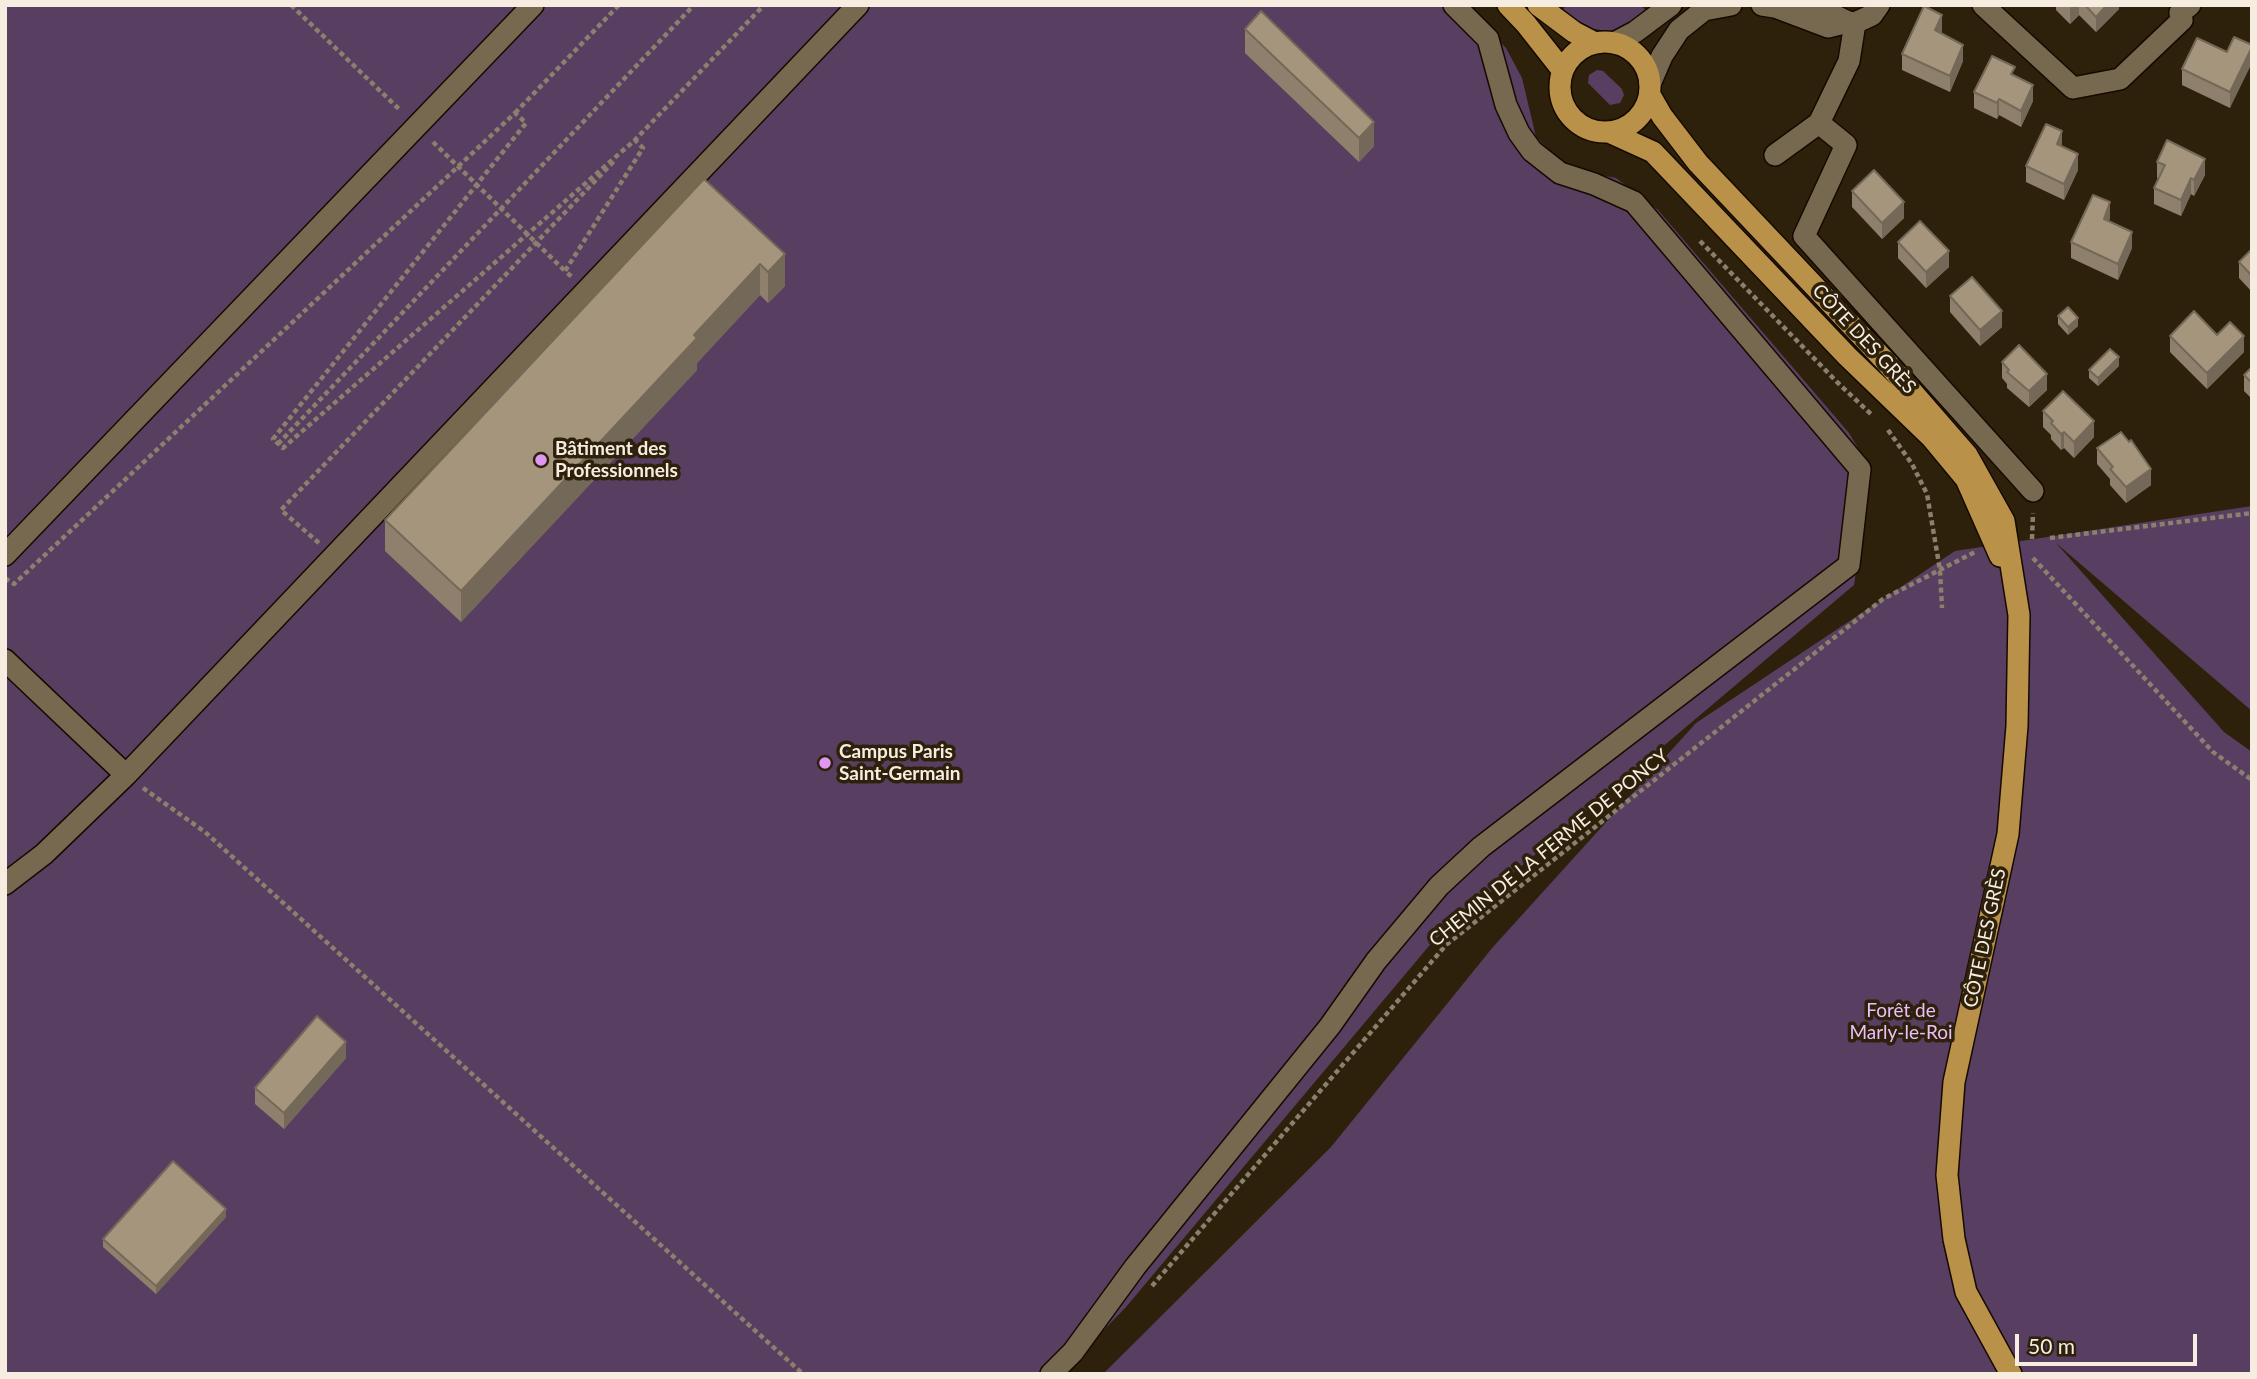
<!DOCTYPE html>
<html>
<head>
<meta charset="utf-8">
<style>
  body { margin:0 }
  #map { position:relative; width:2257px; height:1379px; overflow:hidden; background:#2d210b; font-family:Lato,sans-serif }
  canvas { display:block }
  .frame { position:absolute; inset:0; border:7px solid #f6ede0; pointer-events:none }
  .scale { position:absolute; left:2015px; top:1334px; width:182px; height:32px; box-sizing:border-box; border:4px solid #f6ede0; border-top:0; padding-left:9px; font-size:21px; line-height:24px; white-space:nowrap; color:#f6ede0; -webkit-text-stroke:5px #2d210b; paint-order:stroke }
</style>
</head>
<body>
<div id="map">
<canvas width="2257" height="1379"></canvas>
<div class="frame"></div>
<div class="scale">50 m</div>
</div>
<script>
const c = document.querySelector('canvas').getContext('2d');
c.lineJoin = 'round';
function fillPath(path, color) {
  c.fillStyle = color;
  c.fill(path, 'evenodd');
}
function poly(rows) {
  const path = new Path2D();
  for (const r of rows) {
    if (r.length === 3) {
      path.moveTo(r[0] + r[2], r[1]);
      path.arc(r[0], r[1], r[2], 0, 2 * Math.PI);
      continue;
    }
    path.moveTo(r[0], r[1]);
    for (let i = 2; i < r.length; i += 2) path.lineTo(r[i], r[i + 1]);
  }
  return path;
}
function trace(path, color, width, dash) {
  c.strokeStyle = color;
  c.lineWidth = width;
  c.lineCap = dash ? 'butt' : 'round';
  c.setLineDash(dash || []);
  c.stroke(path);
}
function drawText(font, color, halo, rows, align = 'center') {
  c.font = font + ' Lato,sans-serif';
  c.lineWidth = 7;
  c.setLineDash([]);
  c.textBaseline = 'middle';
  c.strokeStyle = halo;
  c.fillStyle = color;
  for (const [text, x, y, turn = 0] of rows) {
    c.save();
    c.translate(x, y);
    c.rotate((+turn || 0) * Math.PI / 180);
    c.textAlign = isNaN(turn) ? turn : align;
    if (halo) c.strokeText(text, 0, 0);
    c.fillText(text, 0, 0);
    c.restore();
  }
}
fillPath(poly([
  [5,5,1464,5,1506,48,1522,78,1536,137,1559,160,1585,172,1616,178,1658,210,1849,433,1867,463,1869,483,1854,585,1434,940,1126,1307,1061,1374,5,1374],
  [1567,5,1639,5,1650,13,1617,31,1608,31,1581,27,1557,15],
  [1597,70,1603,71,1622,89,1624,95,1620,103,1610,105,1588,83,1589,75],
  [2252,506,2252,711,2056,543,2224,732,2252,752,2252,1374,1103,1374,1331,1147,1493,947,1696,723,1955,551]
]), '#583e60');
const minor = poly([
  [1762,5,1775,7,1828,27,1848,22,1855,23,1872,15,1879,5],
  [1813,5,1848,22],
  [1983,5,2073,88,2120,79,2182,20,2180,13,2190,5],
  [1614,43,1635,32,1671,5],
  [1650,84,1662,56,1679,30,1704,10,1731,5],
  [1819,123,1846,145,1804,236,2033,491],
  [1775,155,1819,123,1849,61,1855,23],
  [5,555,533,5],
  [5,660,126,775],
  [5,884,44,854,126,775,858,5],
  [1051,1374,1073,1352,1135,1267,1330,1026,1376,961,1439,886,1481,847,1849,565,1860,469,1634,202,1594,184,1560,173,1532,151,1519,133,1506,105,1488,39,1454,5]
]);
const major = poly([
  [1508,5,1526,24,1563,71],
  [1538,5,1574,32,1595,43],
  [1605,87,45],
  [1650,95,1662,116,1698,163,1887,363,1967,455,2004,521,2019,615,2017,726,2008,834,1954,1082,1947,1175,1954,1239,1966,1292,2011,1374],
  [1609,132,1653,152,1847,356,1932,438,1966,479,2000,556]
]);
trace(minor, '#150a00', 24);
trace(major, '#150a00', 24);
trace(poly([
  [291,5,401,111],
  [515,113,619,5],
  [634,141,764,5],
  [433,142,565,271],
  [1700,241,1837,382,1873,416],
  [1888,430,1912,464,1927,494,1940,570,1942,608],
  [278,444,694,5],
  [2050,538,2252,513],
  [2032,539,2033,513],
  [319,543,281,510,615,160],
  [2033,558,2213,752,2252,780],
  [5,578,14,584,515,113,526,123,273,439,283,448,635,140,643,148,565,271,572,277],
  [143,788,205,832,803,1374],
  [1152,1286,1446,945,1883,599,1975,552]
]), '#8b806e', 4.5, [5, 3.5]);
trace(minor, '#776850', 21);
trace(major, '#ba9149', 21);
fillPath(poly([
  [2056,5,2119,5,2119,9,2096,32,2079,15,2070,24,2056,10],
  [1245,29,1374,146,1359,162,1245,53],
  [1942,31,1941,34,1963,61,1950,92,1902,70,1902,54],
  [2252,45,2230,108,2182,85,2182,69,2227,52],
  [2015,76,2033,101,2021,127,1999,115,1997,119,1974,108,1974,92],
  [2157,162,2205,175,2194,196,2191,194,2181,216,2154,204,2154,188,2159,178,2157,178],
  [2026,166,2078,170,2064,200,2026,182],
  [704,179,785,286,768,303,760,295,697,363,697,370,461,622,385,551,385,520],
  [1852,191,1904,218,1882,239,1852,207],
  [2110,218,2109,221,2132,248,2118,280,2071,258,2071,242],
  [1898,242,1949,267,1926,288,1898,258],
  [2252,249,2252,292,2239,278,2239,262],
  [1950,296,2002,327,1980,346,1950,312],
  [2058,316,2078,326,2068,335,2058,324],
  [2217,335,2244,352,2207,389,2170,352,2170,336],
  [2002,362,2047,390,2029,407,2007,388,2007,384,2002,378],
  [2119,366,2098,386,2089,378,2089,370],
  [2252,367,2252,399,2244,391,2244,375],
  [2043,411,2094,437,2074,458,2064,448,2061,450,2051,439,2051,435,2043,427],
  [2097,448,2151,485,2126,503,2110,485,2110,479,2097,464],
  [346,1058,284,1129,255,1104,255,1088],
  [226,1217,156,1294,103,1247,103,1239]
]), '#8e806c');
fillPath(poly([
  [2073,5,2079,5,2079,15,2070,24,2070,8],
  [2107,5,2119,5,2119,9,2096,32,2096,17],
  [1942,15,1942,31,1935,46,1935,30],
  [1963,45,1963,61,1950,92,1950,76],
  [2252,47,2252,63,2230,108,2230,92],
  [2033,85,2033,101,2021,127,2021,111],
  [1999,99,1999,115,1997,119,1997,103],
  [1374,122,1374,146,1359,162,1359,138],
  [2062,131,2062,147,2057,144],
  [2078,154,2078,170,2064,200,2064,184],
  [2205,159,2205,175,2194,196,2194,180],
  [2191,178,2191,194,2181,216,2181,200],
  [1904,202,1904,218,1882,239,1882,223],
  [2110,202,2110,218,2104,235,2104,219],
  [2132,232,2132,248,2118,280,2118,264],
  [1949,251,1949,267,1926,288,1926,272],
  [785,254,785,286,768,303,768,272],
  [760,264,760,295,697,363,697,370,461,622,461,591,694,335],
  [2002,311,2002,327,1980,346,1980,330],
  [2078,318,2078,326,2068,335,2068,327],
  [2244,336,2244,352,2207,389,2207,373],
  [2119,357,2119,366,2098,386,2098,378],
  [2047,374,2047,390,2029,407,2029,391],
  [2094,421,2094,437,2074,458,2074,442],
  [2064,432,2064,448,2061,450,2061,434],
  [2151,469,2151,485,2126,503,2126,487],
  [346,1042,346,1058,284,1129,284,1113],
  [226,1209,226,1217,156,1294,156,1286]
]), '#746858');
const building = poly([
  [2085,5,2107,5,2096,17,2085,5],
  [1924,6,1942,15,1935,30,1963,45,1950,76,1902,54,1924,6],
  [1261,11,1374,122,1359,138,1245,29,1261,11],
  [2234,37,2252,45,2252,47,2230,92,2182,69,2197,38,2227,52,2234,37],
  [1992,56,2015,67,2011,74,2033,85,2021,111,1999,99,1997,103,1974,92,1992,56],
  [2046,124,2062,131,2057,144,2078,154,2064,184,2026,166,2046,124],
  [2167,140,2205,159,2194,180,2191,178,2181,200,2154,188,2165,165,2157,162,2167,140],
  [1874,170,1904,202,1882,223,1852,191,1874,170],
  [704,179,785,254,768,272,760,264,694,335,697,338,461,591,385,520,704,179],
  [2093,195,2110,202,2104,219,2132,232,2118,264,2071,242,2093,195],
  [1920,221,1949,251,1926,272,1898,242,1920,221],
  [2252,249,2252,276,2239,262,2252,249],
  [1972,277,2002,311,1980,330,1950,296,1972,277],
  [2068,307,2078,318,2068,327,2058,316,2068,307],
  [2194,311,2217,335,2230,322,2244,336,2207,373,2170,336,2194,311],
  [2019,345,2047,374,2029,391,2007,372,2009,370,2002,362,2019,345],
  [2110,349,2119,357,2098,378,2089,370,2110,349],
  [2252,367,2252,383,2244,375,2252,367],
  [2063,391,2094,421,2074,442,2064,432,2061,434,2051,423,2053,421,2043,411,2063,391],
  [2121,432,2129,442,2131,440,2151,469,2126,487,2110,469,2113,467,2097,448,2121,432],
  [317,1016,346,1042,284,1113,255,1088,317,1016],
  [173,1161,226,1209,156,1286,103,1239,173,1161]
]);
fillPath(building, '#a5957d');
trace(building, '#746858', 2);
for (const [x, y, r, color] of [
  [541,460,7,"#de98f2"],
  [825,763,7,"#de98f2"]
]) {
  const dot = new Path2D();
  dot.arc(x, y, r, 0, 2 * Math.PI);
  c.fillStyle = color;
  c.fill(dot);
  trace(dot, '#2d210b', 2.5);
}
drawText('19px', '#f6ede0', '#2d210b', [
  ["CÔTE DES GRÈS",1864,339,47],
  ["CHEMIN DE LA FERME DE PONCY",1549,848,-39],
  ["CÔTE DES GRÈS",1985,938,-78]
]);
drawText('bold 19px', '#f6ede0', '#2d210b', [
  ["Bâtiment des",555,449],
  ["Professionnels",555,471],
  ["Campus Paris",839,752],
  ["Saint-Germain",839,774]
], 'left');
drawText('19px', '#edbffa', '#2d210b', [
  ["Forêt de",1901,1011],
  ["Marly-le-Roi",1901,1033]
]);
</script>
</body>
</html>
